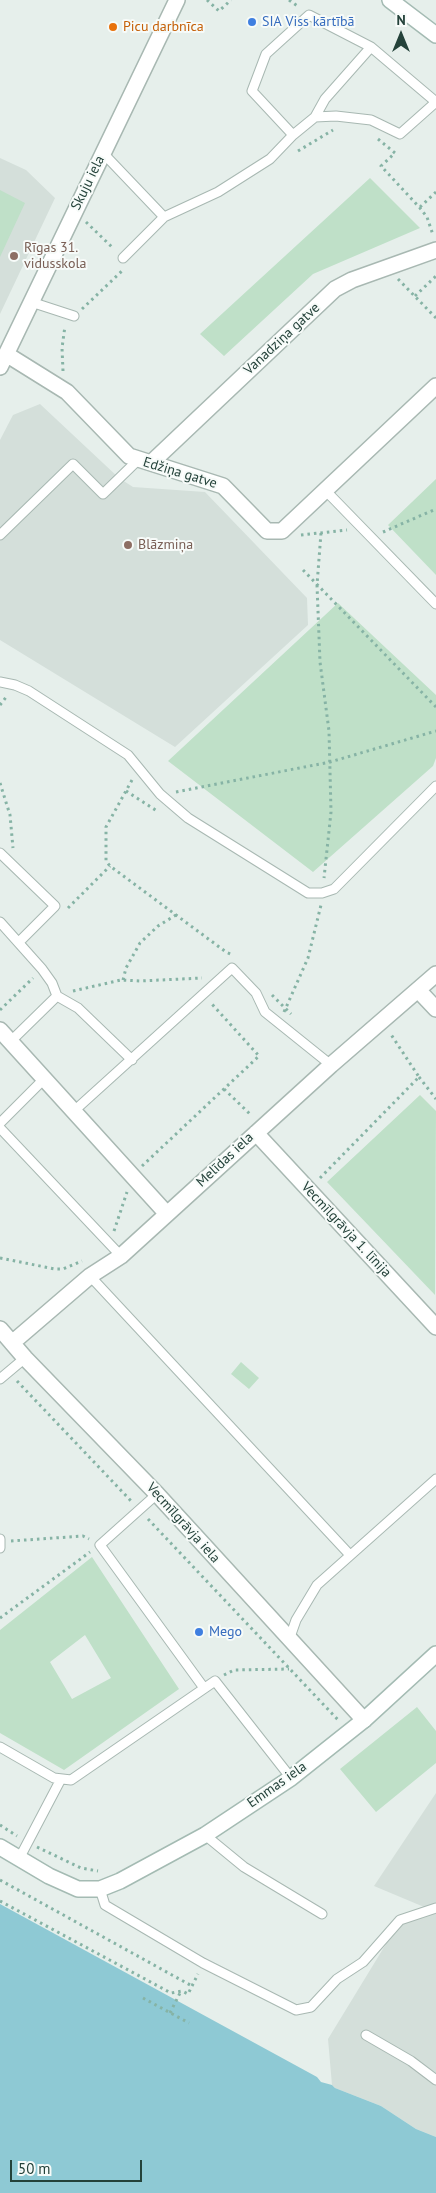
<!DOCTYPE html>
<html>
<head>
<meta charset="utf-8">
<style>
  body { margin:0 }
  #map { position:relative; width:436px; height:2193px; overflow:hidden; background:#e6efeb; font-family:"PT Sans",sans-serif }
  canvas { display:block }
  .north { position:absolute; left:376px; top:10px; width:50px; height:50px; -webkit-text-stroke:4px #f7fbf9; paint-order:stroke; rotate:0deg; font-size:14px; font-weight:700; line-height:20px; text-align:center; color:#24423a }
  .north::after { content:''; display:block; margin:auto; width:18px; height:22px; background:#24423a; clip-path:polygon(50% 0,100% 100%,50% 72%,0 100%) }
  .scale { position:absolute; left:10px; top:2160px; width:132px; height:22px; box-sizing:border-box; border:2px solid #24423a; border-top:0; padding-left:6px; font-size:15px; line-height:18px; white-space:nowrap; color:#24423a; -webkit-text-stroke:4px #f7fbf9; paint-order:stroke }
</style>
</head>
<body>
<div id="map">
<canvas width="436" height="2193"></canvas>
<div class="north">N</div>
<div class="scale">50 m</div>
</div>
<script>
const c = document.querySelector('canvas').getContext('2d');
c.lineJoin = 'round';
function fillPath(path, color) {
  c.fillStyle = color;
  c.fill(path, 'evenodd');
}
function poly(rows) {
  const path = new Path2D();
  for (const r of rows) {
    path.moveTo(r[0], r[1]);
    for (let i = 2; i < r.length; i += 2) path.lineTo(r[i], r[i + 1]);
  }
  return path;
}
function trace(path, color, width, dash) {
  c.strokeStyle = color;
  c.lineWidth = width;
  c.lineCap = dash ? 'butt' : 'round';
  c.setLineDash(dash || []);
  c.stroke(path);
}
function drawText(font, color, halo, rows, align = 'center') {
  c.font = font + ' "PT Sans",sans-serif';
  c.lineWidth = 4;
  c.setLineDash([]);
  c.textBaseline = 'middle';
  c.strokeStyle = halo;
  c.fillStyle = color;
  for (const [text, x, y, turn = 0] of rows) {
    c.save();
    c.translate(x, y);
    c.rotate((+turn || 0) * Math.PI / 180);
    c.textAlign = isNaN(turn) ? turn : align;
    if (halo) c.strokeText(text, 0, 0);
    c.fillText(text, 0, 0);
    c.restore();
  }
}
fillPath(poly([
  [0,158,26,170,55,198,0,314],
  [40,404,119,478,133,487,205,492,307,598,308,625,175,747,0,640,0,440,13,415],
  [436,1793,436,1912,374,1886],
  [421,1907,436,1914,436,2137,416,2129,381,2106,335,2088,332,2085,328,2039,400,1921]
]), '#d4dfda');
fillPath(poly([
  [370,178,420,228,313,274,224,356,200,334],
  [0,190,25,203,0,257],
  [436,479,436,575,388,525],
  [338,603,436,695,436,758,433,766,313,872,168,761],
  [420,1095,436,1111,435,1295,327,1182],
  [241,1362,259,1378,249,1389,231,1374],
  [92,1557,179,1689,64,1770,0,1733,0,1630],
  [85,1635,111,1678,72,1699,50,1662],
  [417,1707,436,1731,436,1763,376,1812,340,1769]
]), '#bfe0c8');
fillPath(poly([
  [0,1904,317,2077,321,2082,332,2085,335,2088,381,2106,416,2129,436,2137,436,2193,0,2193]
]), '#8ec9d4');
const lane = poly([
  [315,117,336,116,371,120,400,134,436,102],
  [293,135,252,91,266,54,309,15,371,47,436,102],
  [103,153,164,217],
  [123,258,164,217,218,192,270,159,293,135,315,117,325,99,371,47],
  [31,302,74,316],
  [326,491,436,604],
  [0,535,73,464,103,494,138,460],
  [0,682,15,685,29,691,128,755,160,794,188,818,308,893,322,893,334,889,436,786],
  [0,853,55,906,19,942],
  [0,922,42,969,52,983,57,996,11,1041],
  [57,996,78,1008,132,1060],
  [74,1111,232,968,256,993,265,1012,331,1065],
  [0,1123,44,1079],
  [0,1128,121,1256],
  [90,1276,350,1555],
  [0,1379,25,1358],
  [157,1494,100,1545,204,1688],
  [0,1539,0,1548],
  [289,1640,296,1620,317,1585,436,1479],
  [0,1747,54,1778,71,1780,215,1681,291,1778],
  [205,1835,244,1867,322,1914],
  [20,1857,61,1779],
  [100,1889,105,1905,203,1963,296,2010,311,2007,337,1979,363,1962,400,1920,436,1908],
  [366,2035,411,2061,436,2080]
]);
const street = poly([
  [6,354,67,392,129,456,223,486,267,531,282,531,436,386],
  [0,367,177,0],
  [151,463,335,289,352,280,436,250],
  [419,991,436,1009],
  [0,1030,167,1214],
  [256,1133,436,1327],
  [0,1329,25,1358,157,1494,364,1720],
  [12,1343,90,1276,121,1256,331,1065,436,974]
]);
const secondary = poly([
  [390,0,436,35],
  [0,1847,49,1876,78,1889,100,1889,120,1881,205,1835,291,1778,364,1720,436,1654]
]);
trace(lane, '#a8b8b2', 11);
trace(street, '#a8b8b2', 18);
trace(secondary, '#a4bbb3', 18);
trace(poly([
  [207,0,219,11,231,0],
  [289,0,299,7],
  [378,139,395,153,381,166,420,208,427,217,433,235],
  [298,151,333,130],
  [420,207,436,192],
  [86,222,114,249],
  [398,279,436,318],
  [415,296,436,276],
  [82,309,123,270],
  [63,371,62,348,65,326],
  [383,532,436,509],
  [321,533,317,585,320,662,329,731,331,812,324,878],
  [301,535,347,530],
  [303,570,436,707],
  [0,705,7,696],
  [132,780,106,827,106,861,110,866,226,952,233,955],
  [0,783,10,815,13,848],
  [126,791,157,811],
  [176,792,330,762,436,731],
  [68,908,110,866],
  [123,980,126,968,140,943,158,926,176,915],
  [73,991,121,980,140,981,202,978],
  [272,995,291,1014],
  [0,1010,33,978],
  [284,1012,308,958,321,905],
  [419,1077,436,1099],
  [224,1089,252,1116],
  [142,1166,259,1056,211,1003],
  [320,1178,419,1077,390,1033],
  [114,1231,127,1192],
  [0,1258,55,1269,63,1269,82,1261],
  [17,1381,132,1502],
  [148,1519,340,1722],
  [11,1541,83,1536,89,1539],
  [0,1618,90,1552],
  [224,1675,234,1670,289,1669],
  [0,1825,17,1836],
  [37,1847,81,1868,98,1871],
  [0,1880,192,1986],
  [0,1901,171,1993,182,1991,188,1994,198,1974],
  [143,1998,189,2023],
  [170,2013,181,1991]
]), '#86b3a5', 3, [2.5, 4]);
trace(lane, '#fff', 9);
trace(street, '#fff', 15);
trace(secondary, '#fff', 15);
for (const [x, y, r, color] of [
  [252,22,5,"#3f7fe0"],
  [113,27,5,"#e8710a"],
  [14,256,5,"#8d6e63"],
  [128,545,5,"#8d6e63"],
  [199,1632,5,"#3f7fe0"]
]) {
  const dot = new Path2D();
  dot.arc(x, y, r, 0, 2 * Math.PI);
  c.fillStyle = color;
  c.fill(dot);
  trace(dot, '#f7fbf9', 2);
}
drawText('14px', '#366cbe', '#f7fbf9', [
  ["SIA Viss kārtībā",262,22],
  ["Mego",209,1632]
], 'left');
drawText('14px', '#c56008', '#f7fbf9', [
  ["Picu darbnīca",123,27]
], 'left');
drawText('14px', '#24423a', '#f7fbf9', [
  ["Skuju iela",88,183,-64],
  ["Vanadziņa gatve",282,339,-43],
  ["Edžiņa gatve",180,473,17],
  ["Melīdas iela",225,1160,-43],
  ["Vecmīlgrāvja 1. līnija",346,1230,47],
  ["Vecmīlgrāvja iela",183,1523,48],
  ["Emmas iela",277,1785,-35]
]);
drawText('14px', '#785e54', '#f7fbf9', [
  ["Rīgas 31.",24,248],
  ["vidusskola",24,264],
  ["Blāzmiņa",138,545]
], 'left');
</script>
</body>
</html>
